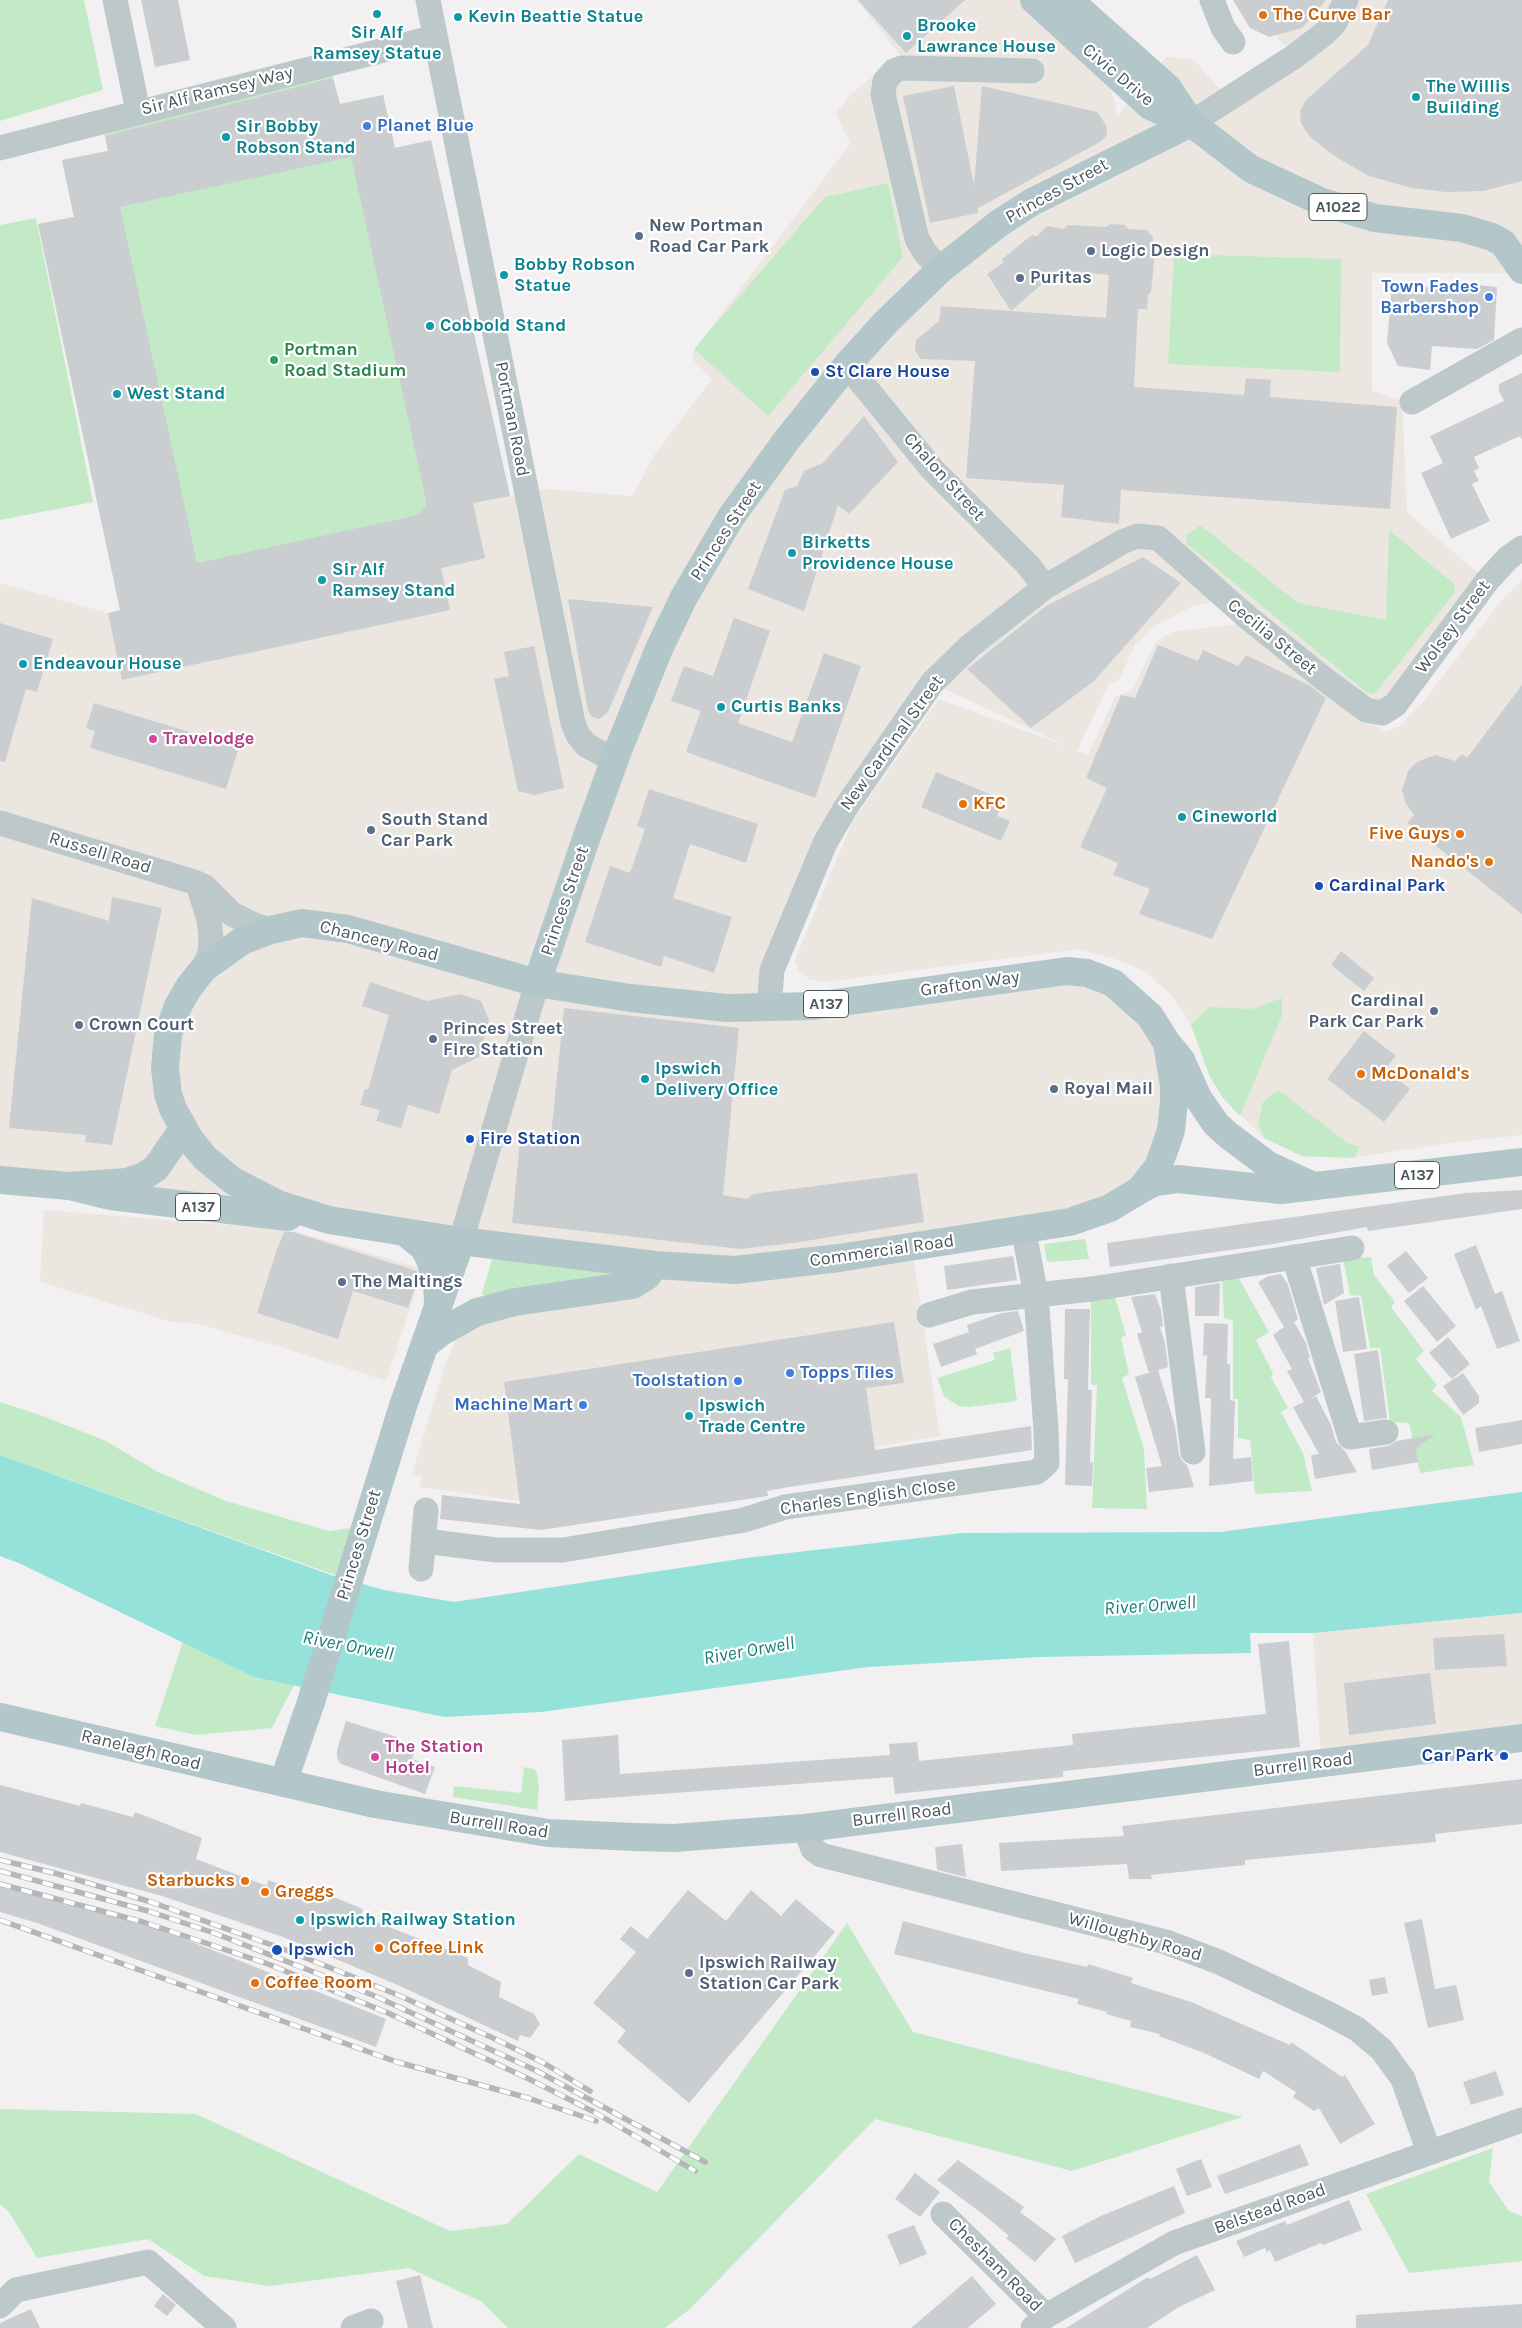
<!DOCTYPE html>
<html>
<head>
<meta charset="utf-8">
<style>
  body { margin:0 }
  canvas { display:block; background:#f2f0f1 }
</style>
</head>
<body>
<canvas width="1522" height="2328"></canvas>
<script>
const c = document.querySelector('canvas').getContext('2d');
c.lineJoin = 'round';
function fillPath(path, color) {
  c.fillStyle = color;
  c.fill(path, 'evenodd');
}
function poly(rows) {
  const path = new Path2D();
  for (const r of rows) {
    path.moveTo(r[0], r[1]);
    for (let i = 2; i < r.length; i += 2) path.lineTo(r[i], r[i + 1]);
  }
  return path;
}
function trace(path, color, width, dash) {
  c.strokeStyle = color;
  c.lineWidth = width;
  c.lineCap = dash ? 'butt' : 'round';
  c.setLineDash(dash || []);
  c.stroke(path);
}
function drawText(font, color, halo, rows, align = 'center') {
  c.font = font + ' Karla,sans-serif';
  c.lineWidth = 4.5;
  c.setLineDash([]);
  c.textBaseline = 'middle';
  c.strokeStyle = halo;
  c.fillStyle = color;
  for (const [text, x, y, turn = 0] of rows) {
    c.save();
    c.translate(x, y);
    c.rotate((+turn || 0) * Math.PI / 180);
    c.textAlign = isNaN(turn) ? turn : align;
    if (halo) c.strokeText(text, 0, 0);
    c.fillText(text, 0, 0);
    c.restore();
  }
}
fillPath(poly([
  [857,0,1034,0,1103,63,1118,115,1166,57,1194,60,1235,107,1287,46,1278,39,1265,0,1522,0,1522,273,1372,273,1372,391,1402,401,1407,512,1487,581,1388,711,1227,600,1194,605,1155,626,1135,644,1119,680,1109,683,1077,751,1088,755,1115,697,1133,690,1155,643,1172,632,1239,624,1384,732,1400,726,1423,702,1501,601,1522,580,1522,1135,1441,1144,1354,1158,1302,1156,1264,1138,1223,1098,1210,1077,1191,1025,1173,997,1145,971,1112,958,1079,949,825,982,809,979,799,972,795,960,852,822,939,699,1066,746,932,683,846,807,769,1008,1067,971,1150,1016,1174,1102,1127,1198,912,1247,940,1436,549,1500,514,1500,419,1487,422,1476,412,1474,445,1365,465,1317,647,1276,0,1180,0,583,108,613,123,680,450,610,441,568,473,503,546,489,632,496,655,454,712,379,694,361,692,353,850,144,836,113,851,94,900,55],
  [44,1210,291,1230,423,1269,386,1381,288,1349,198,1324,172,1322,40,1282],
  [1522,1613,1522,1738,1321,1763,1313,1633]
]), '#ece6e0');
fillPath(poly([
  [0,0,84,0,103,90,0,121],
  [332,74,340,104,383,95,395,148,431,140,510,496,473,503,485,558,441,568,450,610,217,660,197,563,38,224,74,217,62,160,108,151,102,124],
  [888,183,903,257,768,416,694,349,825,197],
  [36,218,93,502,0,520,0,225],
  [1174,254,1341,259,1340,372,1168,364],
  [1200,525,1298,603,1386,620,1389,530,1454,584,1455,592,1378,690,1373,694,1366,692,1187,544,1186,536],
  [1282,998,1282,1015,1240,1116,1223,1098,1210,1077,1191,1025,1209,1007,1251,1009],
  [1278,1090,1349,1144,1360,1147,1354,1158,1302,1156,1264,1138,1258,1123,1263,1102],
  [1085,1239,1089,1259,1047,1262,1044,1244],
  [493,1256,622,1274,487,1301,482,1293],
  [1371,1257,1374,1275,1395,1302,1391,1307,1424,1351,1416,1359,1437,1385,1432,1391,1461,1417,1474,1465,1420,1473,1409,1423,1390,1422,1380,1348,1370,1348,1361,1296,1350,1295,1343,1259],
  [1237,1275,1269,1332,1256,1340,1273,1373,1271,1377,1288,1408,1281,1412,1303,1453,1312,1491,1255,1494,1250,1440,1238,1438,1238,1399,1233,1399,1233,1321,1224,1318,1222,1277],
  [1115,1297,1126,1335,1121,1338,1129,1374,1122,1378,1144,1449,1147,1509,1092,1508,1097,1386,1091,1384,1091,1299],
  [1010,1348,1017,1401,969,1407,958,1406,944,1396,937,1378,995,1360,993,1353],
  [0,1402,40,1415,106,1441,158,1472,226,1501,329,1531,365,1526,357,1583,0,1455],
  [183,1641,254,1677,294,1685,272,1728,196,1735,155,1726],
  [524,1767,534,1769,537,1773,539,1787,537,1810,453,1797,454,1786,521,1793],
  [847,1923,913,2032,1243,2117,1072,2171,875,2119,690,2309,665,2328,508,2328,482,2302,409,2268,270,2286,204,2276,148,2239,37,2258,9,2212,0,2204,0,2109,196,2114,450,2231,507,2224,579,2154,657,2192],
  [1493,2148,1489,2182,1509,2211,1522,2216,1522,2261,1409,2273,1366,2194]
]), '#c3eac7');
fillPath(poly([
  [0,1455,331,1575,384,1590,454,1602,746,1558,962,1533,1220,1532,1522,1492,1522,1613,1313,1633,1250,1633,1251,1653,1040,1657,868,1667,541,1712,444,1717,254,1677,21,1564,0,1556]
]), '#95e2db');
fillPath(poly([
  [141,0,178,0,190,60,155,67],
  [858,0,965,0,906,53],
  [1233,0,1326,0,1302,28,1269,37,1250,28],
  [1388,0,1522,0,1522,181,1483,191,1446,192,1412,188,1369,176,1336,157,1310,137,1301,123,1300,111,1306,100,1368,45],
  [333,78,340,104,383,95,395,148,431,140,510,496,473,503,485,558,441,568,450,610,122,680,108,613,120,610,38,224,74,217,62,160,108,151,105,136],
  [351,157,427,505,418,515,197,563,120,207],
  [954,86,974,185,982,86,1097,112,1106,125,1107,135,1100,142,978,208,978,213,930,223,903,96],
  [1111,224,1125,225,1128,229,1147,230,1153,237,1152,248,1155,252,1151,292,1148,295,1147,309,1138,309,1134,387,1244,395,1246,378,1271,380,1270,397,1397,407,1390,509,1121,490,1119,524,1061,517,1064,485,966,478,975,361,921,359,915,351,916,340,939,321,941,306,1011,311,987,274,1004,262,1002,259,1032,235,1037,236,1047,226,1064,229,1067,225,1106,227],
  [1058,270,1109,275,1106,318,1011,311],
  [1456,283,1497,287,1494,340,1477,349,1432,346,1430,370,1398,366,1387,343,1392,285,1456,289],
  [1522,373,1522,440,1520,436,1474,457,1479,468,1474,471,1479,481,1472,484,1490,521,1451,539,1421,473,1443,463,1430,436,1504,401,1499,391,1499,384],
  [864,416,898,462,849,514,838,505,804,611,748,589,785,490,797,486,804,471,823,463],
  [1143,557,1181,583,1094,681,1031,728,967,669,1046,606],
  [568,599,653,607,608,712,599,719,592,717,588,711],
  [734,618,770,631,738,723,792,742,824,653,861,666,815,798,686,752,701,711,671,701,684,666,713,676],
  [0,623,53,639,37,692,26,689,5,762,0,761],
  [1158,645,1198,661,1203,650,1238,666,1246,655,1309,685,1326,698,1212,939,1139,914,1150,889,1113,875,1118,863,1080,847,1107,788,1086,778,1121,695,1135,698],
  [534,646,564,788,534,795,518,791,494,679,509,676,504,652],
  [1522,685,1522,914,1407,823,1414,815,1406,804,1402,790,1408,771,1417,762,1435,755,1455,761,1462,754,1467,758],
  [94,703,239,747,226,789,90,748,95,731,86,728],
  [936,772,1004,800,997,816,1010,821,1001,841,921,807],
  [649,789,758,824,746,863,690,844,673,898,732,917,714,973,664,956,661,967,585,942,610,866,630,873,645,829,637,826],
  [112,897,162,908,112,1145,85,1142,86,1135,9,1128,32,898,109,921],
  [1341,951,1374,978,1364,991,1331,965],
  [370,982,427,1001,460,994,481,1001,489,1020,479,1057,452,1070,439,1114,408,1105,401,1128,376,1121,380,1110,360,1105,365,1089,368,1090,389,1015,362,1006],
  [564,1008,739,1028,723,1195,747,1199,753,1194,917,1173,924,1222,793,1243,740,1249,512,1223,521,1131,551,1135],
  [1364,1031,1396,1056,1385,1069,1410,1089,1384,1122,1327,1079],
  [1522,1190,1522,1209,1368,1231,1367,1227,1273,1244,1110,1267,1107,1243,1466,1193],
  [284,1232,293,1232,417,1271,419,1276,408,1308,353,1291,338,1339,257,1313,276,1252],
  [1476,1245,1495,1294,1502,1291,1520,1341,1497,1349,1481,1306,1476,1310,1454,1254],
  [1406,1251,1428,1278,1409,1293,1387,1266],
  [1013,1256,1017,1280,947,1290,944,1266],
  [1340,1264,1344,1293,1324,1305,1316,1268],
  [1281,1274,1288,1285,1298,1319,1294,1322,1306,1343,1310,1358,1308,1358,1321,1392,1308,1400,1316,1396,1331,1425,1336,1442,1345,1451,1357,1472,1315,1479,1311,1455,1319,1454,1293,1407,1304,1402,1287,1371,1292,1369,1273,1335,1284,1327,1258,1282,1269,1276],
  [1220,1283,1219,1316,1195,1316,1195,1287],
  [1423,1286,1456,1326,1437,1342,1404,1301],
  [1155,1294,1161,1310,1163,1326,1160,1327,1165,1343,1168,1367,1149,1373,1137,1334,1142,1332,1131,1297],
  [1359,1297,1367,1349,1343,1352,1335,1301],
  [1065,1309,1090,1309,1088,1390,1092,1390,1090,1462,1093,1462,1092,1486,1065,1485,1068,1379,1064,1379],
  [1018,1311,1024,1331,975,1349,977,1354,941,1367,933,1344,969,1332,967,1325,1002,1313],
  [894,1322,904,1383,866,1388,875,1450,1031,1426,1032,1450,789,1487,767,1491,768,1496,541,1530,440,1519,442,1495,520,1504,504,1382],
  [1204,1323,1228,1324,1227,1364,1230,1364,1230,1400,1235,1401,1233,1459,1251,1457,1253,1481,1209,1486,1211,1398,1205,1398,1207,1355,1203,1356],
  [1448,1337,1470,1364,1452,1379,1429,1353],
  [1378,1350,1387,1418,1364,1421,1354,1354],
  [1158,1370,1175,1426,1179,1454,1182,1461,1187,1465,1194,1487,1149,1492,1146,1468,1162,1466,1135,1377],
  [1463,1373,1479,1396,1479,1403,1463,1415,1443,1386],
  [1522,1420,1522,1444,1479,1452,1475,1428],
  [1436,1434,1416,1448,1418,1462,1372,1470,1369,1449,1388,1446,1397,1441],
  [1504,1634,1507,1666,1435,1670,1433,1638],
  [1289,1641,1300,1747,1063,1771,1063,1777,895,1794,893,1777,565,1801,562,1740,618,1735,620,1774,890,1755,889,1744,917,1742,919,1761,1073,1745,1072,1734,1266,1714,1258,1644],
  [1430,1673,1436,1724,1349,1735,1344,1683],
  [346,1721,397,1737,396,1740,416,1747,412,1759,435,1767,425,1794,341,1764,337,1758,337,1750],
  [1522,1779,1522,1824,1435,1834,1436,1842,1245,1860,1245,1865,1151,1875,1152,1879,1129,1879,1127,1864,1001,1871,999,1843,1124,1836,1122,1826],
  [0,1785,80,1806,81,1803,133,1817,135,1812,202,1838,196,1859,267,1886,268,1880,328,1902,331,1896,363,1909,361,1916,468,1958,468,1965,501,1982,499,1997,534,2014,540,2024,530,2038,520,2035,518,2041,400,1986,283,1937,162,1896,0,1852],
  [962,1844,966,1877,937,1870,935,1847],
  [0,1886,152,1926,386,2019,376,2047,37,1923,0,1912],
  [688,1890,726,1921,751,1890,781,1916,796,1899,835,1932,689,2103,617,2042,626,2031,593,2003,636,1952,620,1939,631,1926,647,1939],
  [1422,1919,1435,1989,1456,1985,1464,2020,1428,2028,1404,1923],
  [903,1921,1024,1953,1087,1967,1088,1964,1133,1978,1131,1983,1191,2002,1290,2045,1291,2042,1342,2077,1345,2075,1375,2124,1340,2144,1319,2108,1314,2111,1293,2097,1296,2092,1263,2071,1259,2079,1204,2053,1159,2036,1160,2034,1130,2027,1131,2021,1106,2014,1107,2012,1077,2004,1079,1999,894,1954],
  [1385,1977,1388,1993,1372,1996,1369,1980],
  [1496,2071,1504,2095,1471,2105,1463,2082],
  [1300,2144,1309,2165,1225,2194,1217,2176],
  [1201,2159,1212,2187,1187,2196,1176,2169],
  [958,2160,1024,2207,1020,2212,1056,2239,1035,2262,1006,2238,1009,2236,988,2218,937,2180],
  [915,2173,940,2192,920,2217,895,2199],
  [1174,2186,1185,2213,1075,2263,1062,2236,1101,2216],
  [1349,2200,1362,2230,1323,2245,1321,2243,1275,2262,1270,2250,1267,2252,1265,2248,1244,2257,1236,2241,1285,2221,1287,2225],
  [914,2225,927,2254,900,2265,887,2235],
  [1197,2255,1215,2290,1179,2307,1147,2328,1066,2328,1148,2277,1150,2279],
  [420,2275,433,2328,408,2328,396,2281],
  [972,2276,996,2304,968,2328,911,2328],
  [163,2294,176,2305,167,2316,154,2306],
  [1522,2304,1522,2328,1356,2328,1356,2315],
  [31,2309,40,2328,0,2328,0,2323]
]), '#caced1');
trace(poly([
  [115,0,138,111],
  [428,0,573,723,578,735,586,745,615,761],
  [1212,0,1223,28,1233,42],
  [1191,123,1295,56,1325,33,1334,24,1346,0],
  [0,148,435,37],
  [941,269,926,254,917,239,883,94,885,81,894,71,902,68,1032,71],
  [847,365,933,470,1028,565,1045,587],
  [1412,402,1522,340],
  [0,823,194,882,205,887,232,914,254,925,271,930],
  [198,885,209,919,211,938,210,953,204,968],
  [769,1008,772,970,825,843,846,807,932,683,970,646,1045,587,1122,542,1137,536,1158,538,1246,616,1323,678,1366,710,1382,713,1395,705,1487,581,1508,558,1522,548],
  [461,1241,537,983],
  [1294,1257,1350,1437,1386,1432],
  [1171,1276,1193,1452],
  [929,1315,972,1302,1092,1289,1352,1248],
  [424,1541,496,1550,563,1550,744,1520,785,1507,1037,1472,1047,1463,1046,1430,1036,1295,1023,1228],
  [421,1569,426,1510],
  [805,1828,813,1849,821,1855,1166,1942,1219,1962,1327,2013,1357,2029,1382,2050,1403,2079,1429,2152],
  [943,2214,1046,2316],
  [0,2306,16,2290,148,2262,224,2328],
  [353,2328,371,2321],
  [1033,2328,1046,2316,1174,2243,1522,2120]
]), '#bdc8cb', 25);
trace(poly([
  [1034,0,1150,106,1191,123,1251,169,1322,202,1375,218,1462,228,1492,237,1503,243,1522,270],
  [1069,0,1168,88,1191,123],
  [537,983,587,836,619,748,659,649,684,597,731,517,786,441,847,365,886,322,941,269,998,224,1032,202,1191,123],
  [1167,1043,1174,1086,1174,1102,1171,1130,1166,1145,1158,1167,1140,1190,1110,1208,1070,1222,839,1258,735,1270,655,1265,461,1241,329,1220,278,1204,233,1181,205,1158,191,1141,173,1109,168,1094,165,1068,168,1034,178,1006,189,987,204,968,242,941,271,930,302,923,348,929,537,983,630,998,727,1008,814,1006,1067,971,1087,973,1113,983,1150,1016,1167,1043,1181,1060,1198,1098,1216,1124,1228,1135,1268,1165,1311,1185],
  [0,1180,69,1186,127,1182,144,1176,156,1168,183,1129],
  [69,1186,110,1196,288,1217],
  [1140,1190,1155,1182,1178,1179,1281,1190,1522,1162],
  [406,1233,423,1247,429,1257,437,1282,438,1302],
  [426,1344,441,1332,477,1312,515,1302,633,1285,647,1276,655,1265],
  [0,1717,375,1804,548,1833,634,1837,674,1838,805,1828,1522,1738],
  [283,1783,311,1702,403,1406,461,1241]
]), '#b3c7cb', 28);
const rail = poly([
  [0,1860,58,1874,151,1902,286,1950,398,1995,493,2038,542,2062,590,2091],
  [0,1871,148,1911,214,1933,375,1996,537,2071,705,2162],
  [0,1884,143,1922,268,1964,388,2013,531,2080,594,2112,695,2171],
  [0,1920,397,2062,528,2098,596,2121]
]);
trace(rail, '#b3b7b9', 5.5);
trace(rail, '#fff', 4, [11]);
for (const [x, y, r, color] of [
  [377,14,5,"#0f9aa8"],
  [1263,15,5,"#e8710a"],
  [458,17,5,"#0f9aa8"],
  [907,36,5,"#0f9aa8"],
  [1416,97,5,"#0f9aa8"],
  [367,126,5,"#3f7fe0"],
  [226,137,5,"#0f9aa8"],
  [639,236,5,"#5c6f8a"],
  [1091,251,5,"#5c6f8a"],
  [504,275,5,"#0f9aa8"],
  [1020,278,5,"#5c6f8a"],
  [1489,297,5,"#3f7fe0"],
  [430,326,5,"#0f9aa8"],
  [274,360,5,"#2e9e5b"],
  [815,372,5,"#1a4fb4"],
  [117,394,5,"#0f9aa8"],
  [792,553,5,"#0f9aa8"],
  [322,580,5,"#0f9aa8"],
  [23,664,5,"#0f9aa8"],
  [721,707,5,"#0f9aa8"],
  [153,739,5,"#d1479c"],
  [963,804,5,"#e8710a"],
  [1182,817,5,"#0f9aa8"],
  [371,830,5,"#5c6f8a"],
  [1460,834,5,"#e8710a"],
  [1489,862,5,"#e8710a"],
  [1319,886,5,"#1a4fb4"],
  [1434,1011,5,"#5c6f8a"],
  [79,1025,5,"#5c6f8a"],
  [433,1039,5,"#5c6f8a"],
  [1361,1074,5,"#e8710a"],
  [645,1079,5,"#0f9aa8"],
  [1054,1089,5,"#5c6f8a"],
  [470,1139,5,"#1a4fb4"],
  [342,1282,5,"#5c6f8a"],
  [790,1373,5,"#3f7fe0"],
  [738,1381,5,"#3f7fe0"],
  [583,1405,5,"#3f7fe0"],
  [689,1416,5,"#0f9aa8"],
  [1504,1756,5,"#1a4fb4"],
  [375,1757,5,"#d1479c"],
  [245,1881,5,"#e8710a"],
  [265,1892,5,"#e8710a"],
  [300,1920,5,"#0f9aa8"],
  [379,1948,5,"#e8710a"],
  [277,1950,6,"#1a4fb4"],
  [689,1973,5,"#5c6f8a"],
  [255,1983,5,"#e8710a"]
]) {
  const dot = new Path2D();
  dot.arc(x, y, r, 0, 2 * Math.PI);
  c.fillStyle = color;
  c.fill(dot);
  trace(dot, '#fff', 2);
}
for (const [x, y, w] of [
  [1338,207,58],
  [826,1004,45],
  [1417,1175,45],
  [198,1207,45]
]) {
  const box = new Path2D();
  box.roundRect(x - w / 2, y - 13.5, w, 27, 4);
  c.fillStyle = '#fff';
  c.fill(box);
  trace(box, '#4a585b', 1);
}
drawText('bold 16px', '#4a585b', null, [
  ["A1022",1338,207],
  ["A137",826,1004],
  ["A137",1417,1175],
  ["A137",198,1207]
]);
drawText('bold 18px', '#c56008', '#fff', [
  ["The Curve Bar",1273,15],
  ["KFC",973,804],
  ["Five Guys",1450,834,"right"],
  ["Nando's",1479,862,"right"],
  ["McDonald's",1371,1074],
  ["Starbucks",235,1881,"right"],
  ["Greggs",275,1892],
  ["Coffee Link",389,1948],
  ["Coffee Room",265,1983]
], 'left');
drawText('bold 18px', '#0d838f', '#fff', [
  ["Kevin Beattie Statue",468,17],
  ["Brooke",917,26],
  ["Lawrance House",917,47],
  ["Sir Alf",377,33,"center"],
  ["Ramsey Statue",377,54,"center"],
  ["The Willis",1426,87],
  ["Building",1426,108],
  ["Sir Bobby",236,127],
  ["Robson Stand",236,148],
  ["Bobby Robson",514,265],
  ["Statue",514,286],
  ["Cobbold Stand",440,326],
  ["West Stand",127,394],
  ["Birketts",802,543],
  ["Providence House",802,564],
  ["Sir Alf",332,570],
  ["Ramsey Stand",332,591],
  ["Endeavour House",33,664],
  ["Curtis Banks",731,707],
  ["Cineworld",1192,817],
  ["Ipswich",655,1069],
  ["Delivery Office",655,1090],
  ["Ipswich",699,1406],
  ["Trade Centre",699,1427],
  ["Ipswich Railway Station",310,1920]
], 'left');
drawText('18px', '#4a585b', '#fff', [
  ["Civic Drive",1118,75,40],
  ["Sir Alf Ramsey Way",217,91,-14],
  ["Princes Street",1057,191,-29],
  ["Portman Road",512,419,79],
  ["Chalon Street",944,477,48],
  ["Princes Street",726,531,-57],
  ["Wolsey Street",1453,627,-53],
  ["Cecilia Street",1272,637,39],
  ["New Cardinal Street",892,743,-54],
  ["Russell Road",100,853,17],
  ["Princes Street",565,901,-71],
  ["Chancery Road",379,941,14],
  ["Grafton Way",970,984,-8],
  ["Commercial Road",882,1251,-8],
  ["Charles English Close",868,1497,-8],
  ["Princes Street",359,1545,-73],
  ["Ranelagh Road",141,1750,14],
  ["Burrell Road",1303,1765,-7],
  ["Burrell Road",902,1815,-7],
  ["Burrell Road",499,1825,9],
  ["Willoughby Road",1135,1937,16],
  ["Belstead Road",1270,2209,-20],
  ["Chesham Road",995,2265,45]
]);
drawText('bold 18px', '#366cbe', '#fff', [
  ["Planet Blue",377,126,"left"],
  ["Town Fades",1479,287],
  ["Barbershop",1479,308],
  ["Topps Tiles",800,1373,"left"],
  ["Toolstation",728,1381],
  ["Machine Mart",573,1405]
], 'right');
drawText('bold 18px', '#4e5e75', '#fff', [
  ["New Portman",649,226],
  ["Road Car Park",649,247],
  ["Logic Design",1101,251],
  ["Puritas",1030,278],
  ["South Stand",381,820],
  ["Car Park",381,841],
  ["Cardinal",1424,1001,"right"],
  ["Park Car Park",1424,1022,"right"],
  ["Crown Court",89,1025],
  ["Princes Street",443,1029],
  ["Fire Station",443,1050],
  ["Royal Mail",1064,1089],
  ["The Maltings",352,1282],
  ["Ipswich Railway",699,1963],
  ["Station Car Park",699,1984]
], 'left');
drawText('bold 18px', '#27864d', '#fff', [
  ["Portman",284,350],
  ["Road Stadium",284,371]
], 'left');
drawText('bold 18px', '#164399', '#fff', [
  ["St Clare House",825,372],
  ["Cardinal Park",1329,886],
  ["Fire Station",480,1139],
  ["Car Park",1494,1756,"right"],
  ["Ipswich",288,1950]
], 'left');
drawText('bold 18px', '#b23c85', '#fff', [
  ["Travelodge",163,739],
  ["The Station",385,1747],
  ["Hotel",385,1768]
], 'left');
drawText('italic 19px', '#1a7f76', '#fff', [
  ["River Orwell",1150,1606,-4],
  ["River Orwell",348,1646,11],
  ["River Orwell",749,1651,-10]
]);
</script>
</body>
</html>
